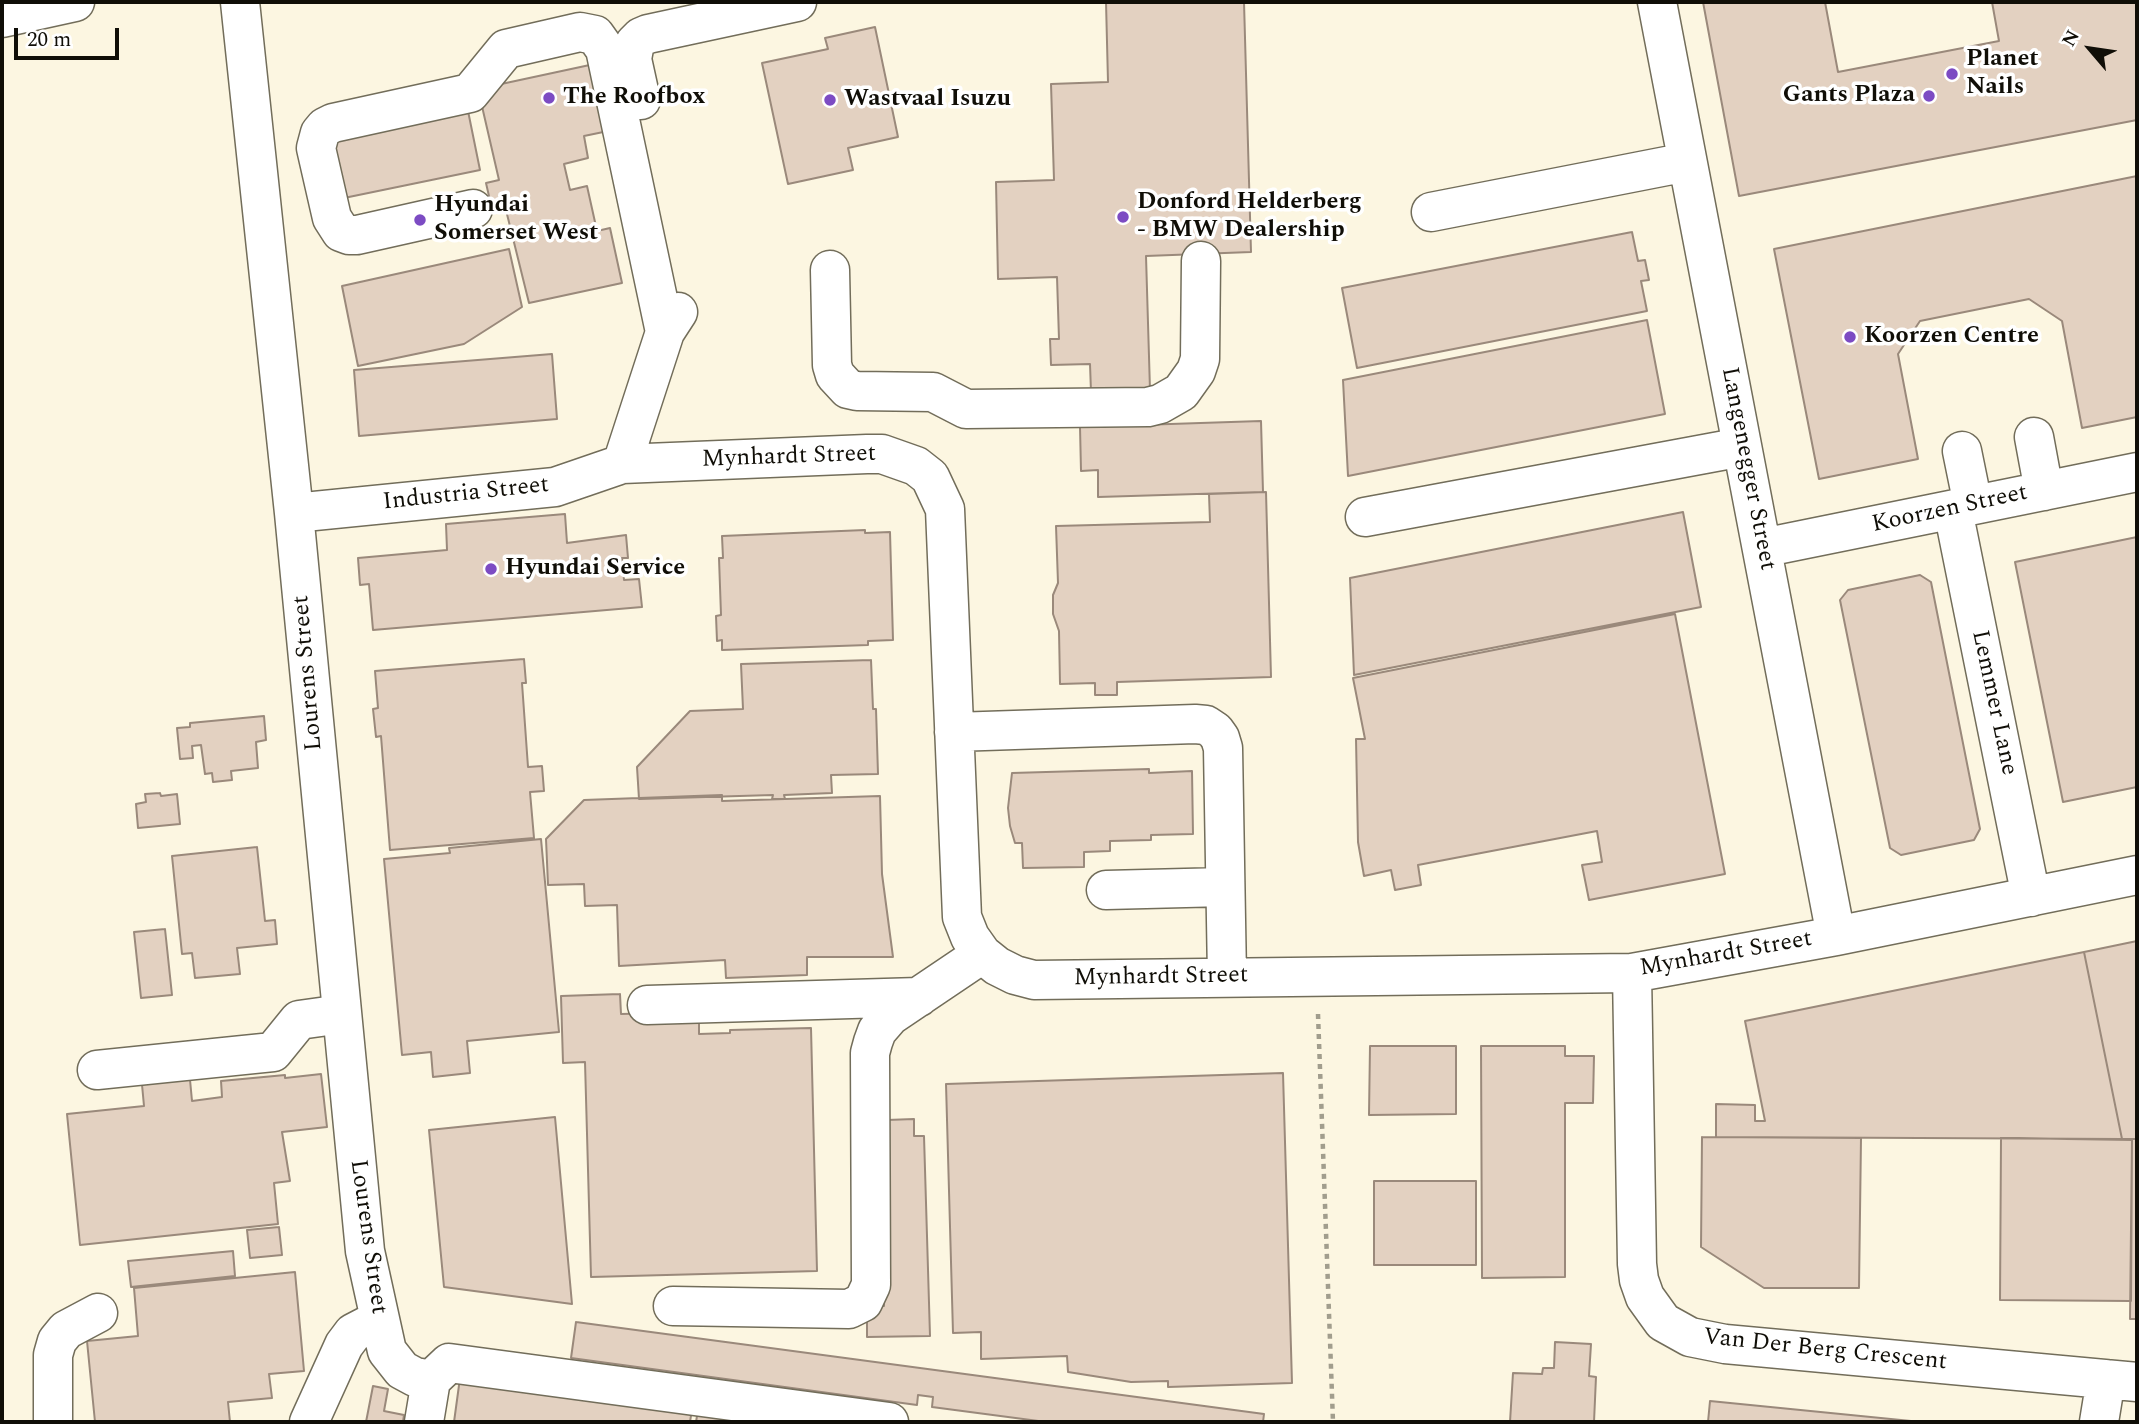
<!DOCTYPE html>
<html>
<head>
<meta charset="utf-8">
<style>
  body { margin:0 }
  #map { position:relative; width:2139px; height:1424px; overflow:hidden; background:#fcf6e1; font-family:Spectral,serif }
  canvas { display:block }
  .frame { position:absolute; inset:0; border:4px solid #100e07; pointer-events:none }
  .north { position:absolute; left:2055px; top:14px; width:70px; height:70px; -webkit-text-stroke:5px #fff; paint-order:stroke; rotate:299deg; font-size:19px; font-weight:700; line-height:28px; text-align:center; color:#100e07 }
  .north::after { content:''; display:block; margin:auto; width:24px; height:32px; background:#100e07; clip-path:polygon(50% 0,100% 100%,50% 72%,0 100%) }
  .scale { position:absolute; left:14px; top:28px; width:105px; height:32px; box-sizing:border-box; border:4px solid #100e07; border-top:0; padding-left:9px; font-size:21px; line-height:24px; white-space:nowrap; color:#100e07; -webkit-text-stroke:5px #fff; paint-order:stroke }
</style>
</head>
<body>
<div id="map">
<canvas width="2139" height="1424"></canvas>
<div class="frame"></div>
<div class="north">N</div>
<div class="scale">20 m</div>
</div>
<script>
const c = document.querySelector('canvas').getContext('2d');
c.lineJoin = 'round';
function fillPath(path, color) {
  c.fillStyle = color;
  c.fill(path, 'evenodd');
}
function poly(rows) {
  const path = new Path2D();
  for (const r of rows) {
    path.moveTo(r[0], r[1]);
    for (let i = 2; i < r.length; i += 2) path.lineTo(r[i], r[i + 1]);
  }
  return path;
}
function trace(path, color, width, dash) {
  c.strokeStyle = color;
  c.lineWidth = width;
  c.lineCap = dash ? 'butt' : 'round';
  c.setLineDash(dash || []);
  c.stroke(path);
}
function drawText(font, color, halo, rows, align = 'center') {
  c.font = font + ' Spectral,serif';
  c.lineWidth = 7;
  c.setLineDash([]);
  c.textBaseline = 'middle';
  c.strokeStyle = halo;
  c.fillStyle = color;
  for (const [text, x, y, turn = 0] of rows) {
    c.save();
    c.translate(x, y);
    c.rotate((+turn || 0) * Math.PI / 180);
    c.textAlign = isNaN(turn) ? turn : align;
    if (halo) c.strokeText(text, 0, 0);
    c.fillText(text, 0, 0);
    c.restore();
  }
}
const building = poly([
  [1106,2,1244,2,1251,252,1146,256,1150,390,1091,392,1090,364,1051,365,1050,339,1059,339,1057,277,998,279,996,182,1054,180,1051,84,1108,82,1106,2],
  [1703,2,1825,2,1838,72,1999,41,1992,2,2137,2,2137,120,1739,196,1703,2],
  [875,27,898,137,848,148,853,170,788,184,762,63,828,49,825,38,875,27],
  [599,63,613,130,584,136,588,158,564,164,570,190,587,186,597,231,610,228,622,283,529,303,504,202,491,205,486,183,499,180,478,89,599,63],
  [467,106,480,170,344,198,330,135,467,106],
  [2137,176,2137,417,2082,428,2062,321,2029,299,1920,321,1898,354,1918,459,1819,479,1774,249,2137,176],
  [1632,232,1638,261,1645,260,1649,280,1641,281,1647,311,1357,368,1342,288,1632,232],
  [509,249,522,307,464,344,358,366,342,286,509,249],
  [1647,320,1665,414,1348,476,1343,380,1647,320],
  [552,354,557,419,359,436,354,370,552,354],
  [1261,421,1263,492,1098,497,1098,470,1081,471,1080,427,1261,421],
  [1266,492,1271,677,1117,682,1117,695,1095,695,1095,683,1060,684,1059,631,1053,614,1053,595,1058,583,1056,526,1210,522,1209,494,1266,492],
  [1683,512,1701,607,1354,675,1350,578,1683,512],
  [565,514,567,543,626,535,628,558,622,558,624,580,639,579,642,607,373,630,369,584,360,585,358,558,447,550,446,524,565,514],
  [865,530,865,533,890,532,893,640,868,641,868,645,722,650,722,640,717,641,716,616,721,615,719,558,723,558,722,536,865,530],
  [2137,537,2137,787,2063,802,2015,562,2137,537],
  [1920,575,1931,582,1980,829,1974,840,1901,855,1890,848,1840,600,1848,590,1920,575],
  [1675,614,1725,874,1589,900,1582,865,1602,862,1597,831,1418,865,1421,885,1395,890,1391,870,1364,876,1358,842,1356,739,1365,739,1353,678,1675,614],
  [524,659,526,683,522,683,528,767,542,766,544,791,530,792,534,838,390,850,381,736,376,737,373,709,378,708,375,671,524,659],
  [871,660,873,709,876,709,878,774,831,775,832,793,784,795,785,799,772,799,773,795,639,799,637,767,690,711,743,709,741,664,871,660],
  [264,716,266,740,256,742,258,768,231,771,232,780,213,782,212,773,205,774,201,745,192,746,193,758,180,759,177,728,190,727,190,723,264,716],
  [1149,769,1149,773,1192,771,1193,834,1151,835,1151,840,1110,841,1110,851,1084,852,1084,867,1023,868,1022,843,1015,843,1010,826,1008,808,1012,773,1149,769],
  [160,793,161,796,177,794,180,824,138,828,136,804,146,802,145,794,160,793],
  [722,795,722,801,880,796,882,874,893,957,807,957,807,975,726,978,725,960,619,966,617,905,585,906,584,884,548,885,546,839,584,800,722,795],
  [541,839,559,1032,467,1041,470,1073,433,1077,431,1052,402,1055,384,859,450,853,449,848,541,839],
  [257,847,265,921,275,920,277,944,237,948,240,974,195,978,192,953,182,954,172,856,257,847],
  [165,929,172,995,141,998,134,932,165,929],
  [2137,941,2137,1139,2122,1139,2084,952,2137,941],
  [2084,952,2122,1139,1716,1137,1716,1104,1755,1105,1755,1121,1765,1121,1745,1021,2084,952],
  [620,994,621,1014,699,1012,699,1034,730,1033,730,1030,811,1028,817,1271,591,1277,585,1062,563,1063,561,996,620,994],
  [1370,1046,1456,1046,1456,1114,1369,1115,1370,1046],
  [1481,1046,1565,1046,1565,1056,1594,1056,1593,1103,1565,1103,1565,1277,1482,1278,1481,1046],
  [189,1069,192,1101,222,1097,221,1081,285,1075,285,1078,321,1074,327,1127,282,1132,290,1181,274,1183,278,1224,80,1245,67,1114,144,1106,141,1074,189,1069],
  [1283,1073,1292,1383,1168,1387,1168,1381,1131,1382,1068,1372,1067,1356,981,1359,981,1332,953,1333,946,1084,1283,1073],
  [555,1117,572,1304,444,1287,429,1130,555,1117],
  [914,1119,914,1136,924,1136,930,1336,867,1337,867,1315,875,1306,884,1306,878,1129,887,1120,914,1119],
  [1702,1137,1861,1138,1859,1288,1764,1288,1701,1247,1702,1137],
  [2001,1138,2132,1140,2131,1301,2000,1300,2001,1138],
  [2132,1139,2137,1139,2137,1319,2130,1319,2132,1139],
  [1374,1181,1476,1181,1476,1265,1374,1265,1374,1181],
  [279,1227,282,1255,250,1258,247,1230,279,1227],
  [233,1251,235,1276,131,1287,128,1261,233,1251],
  [295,1272,304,1371,269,1374,272,1398,228,1402,230,1422,95,1422,87,1341,138,1336,134,1288,295,1272],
  [576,1322,1264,1414,1263,1422,1046,1422,932,1407,933,1397,918,1395,917,1405,571,1358,576,1322],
  [1555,1342,1591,1344,1589,1376,1596,1377,1594,1422,1510,1422,1513,1373,1542,1374,1543,1368,1554,1368,1555,1342],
  [460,1378,692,1409,690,1422,454,1422,460,1378],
  [373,1386,388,1389,384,1411,404,1415,403,1422,366,1422,373,1386],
  [1710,1401,1921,1422,1708,1422,1710,1401],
  [698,1410,789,1422,696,1422,698,1410]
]);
fillPath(building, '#e3d1c1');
trace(building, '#9a897b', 2);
const minor = poly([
  [240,2,294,513,365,1251,387,1351,402,1370,415,1377,431,1380],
  [1657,2,1836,936],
  [641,100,632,59,635,43,641,37,648,34,797,2],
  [473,209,357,235,349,235,341,232,332,218,316,148,320,133,325,127,333,123,470,93,506,49,580,32,595,35,605,49,665,332],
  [1431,212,1687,162],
  [830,270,832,365,835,375,848,389,857,391,933,392,966,409,1148,407,1160,404,1181,392,1196,371,1200,359,1201,261],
  [2034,437,2044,491],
  [1962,451,1973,505],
  [622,464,665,332,678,312],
  [1953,510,2031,897],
  [294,513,555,487,622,464,867,454,882,454,916,466,930,477,945,509,962,917,970,937,982,954,997,966,1015,975,1034,980,1632,973,1836,936,2137,875],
  [1365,517,1742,447],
  [1762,548,2137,472],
  [954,732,1195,724,1206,725,1215,731,1220,738,1223,748,1227,977],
  [1106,890,1225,887],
  [1632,973,1637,1264,1639,1280,1645,1297,1663,1322,1690,1337,1725,1344,2137,1382],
  [647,1005,919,997],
  [97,1070,273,1052,299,1020,342,1014],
  [673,1306,849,1309,863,1302,871,1285,870,1053,873,1042,877,1031,890,1016,982,954],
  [53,1422,53,1355,57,1341,66,1330,98,1313],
  [309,1422,344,1345,353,1333,378,1320],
  [424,1422,431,1380,449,1363,889,1422],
  [2099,1422,2106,1379]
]);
const highway = poly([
  [2,18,75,2]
]);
trace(minor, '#726d5a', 41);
trace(highway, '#726d5a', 41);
trace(poly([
  [1318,1014,1333,1422]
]), '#a19d8d', 4.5, [5, 5]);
trace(minor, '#fff', 38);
trace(highway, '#fff', 38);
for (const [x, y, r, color] of [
  [1952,74,7,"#7c4bc3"],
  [1929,96,7,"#7c4bc3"],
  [549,98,7,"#7c4bc3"],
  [830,100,7,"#7c4bc3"],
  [1123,217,7,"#7c4bc3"],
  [420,220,7,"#7c4bc3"],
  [1850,337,7,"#7c4bc3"],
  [491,569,7,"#7c4bc3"]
]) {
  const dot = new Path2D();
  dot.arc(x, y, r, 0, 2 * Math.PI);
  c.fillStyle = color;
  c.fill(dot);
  trace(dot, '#fff', 2.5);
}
drawText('bold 24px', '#100e07', '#fff', [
  ["Planet",1966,60],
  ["Nails",1966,88],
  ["Gants Plaza",1915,96,"right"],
  ["The Roofbox",563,98],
  ["Wastvaal Isuzu",844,100],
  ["Donford Helderberg",1137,203],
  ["- BMW Dealership",1137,231],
  ["Hyundai",434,206],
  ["Somerset West",434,234],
  ["Koorzen Centre",1864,337],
  ["Hyundai Service",505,569]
], 'left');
drawText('24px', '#100e07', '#fff', [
  ["Mynhardt Street",789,458,-2],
  ["Langenegger Street",1747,469,79],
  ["Industria Street",466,495,-6],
  ["Koorzen Street",1950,510,-12],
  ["Lourens Street",309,673,-95],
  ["Lemmer Lane",1993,703,78],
  ["Mynhardt Street",1726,955,-10],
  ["Mynhardt Street",1161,978,-1],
  ["Lourens Street",367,1237,82],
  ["Van Der Berg Crescent",1825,1351,6]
]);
</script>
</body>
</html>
